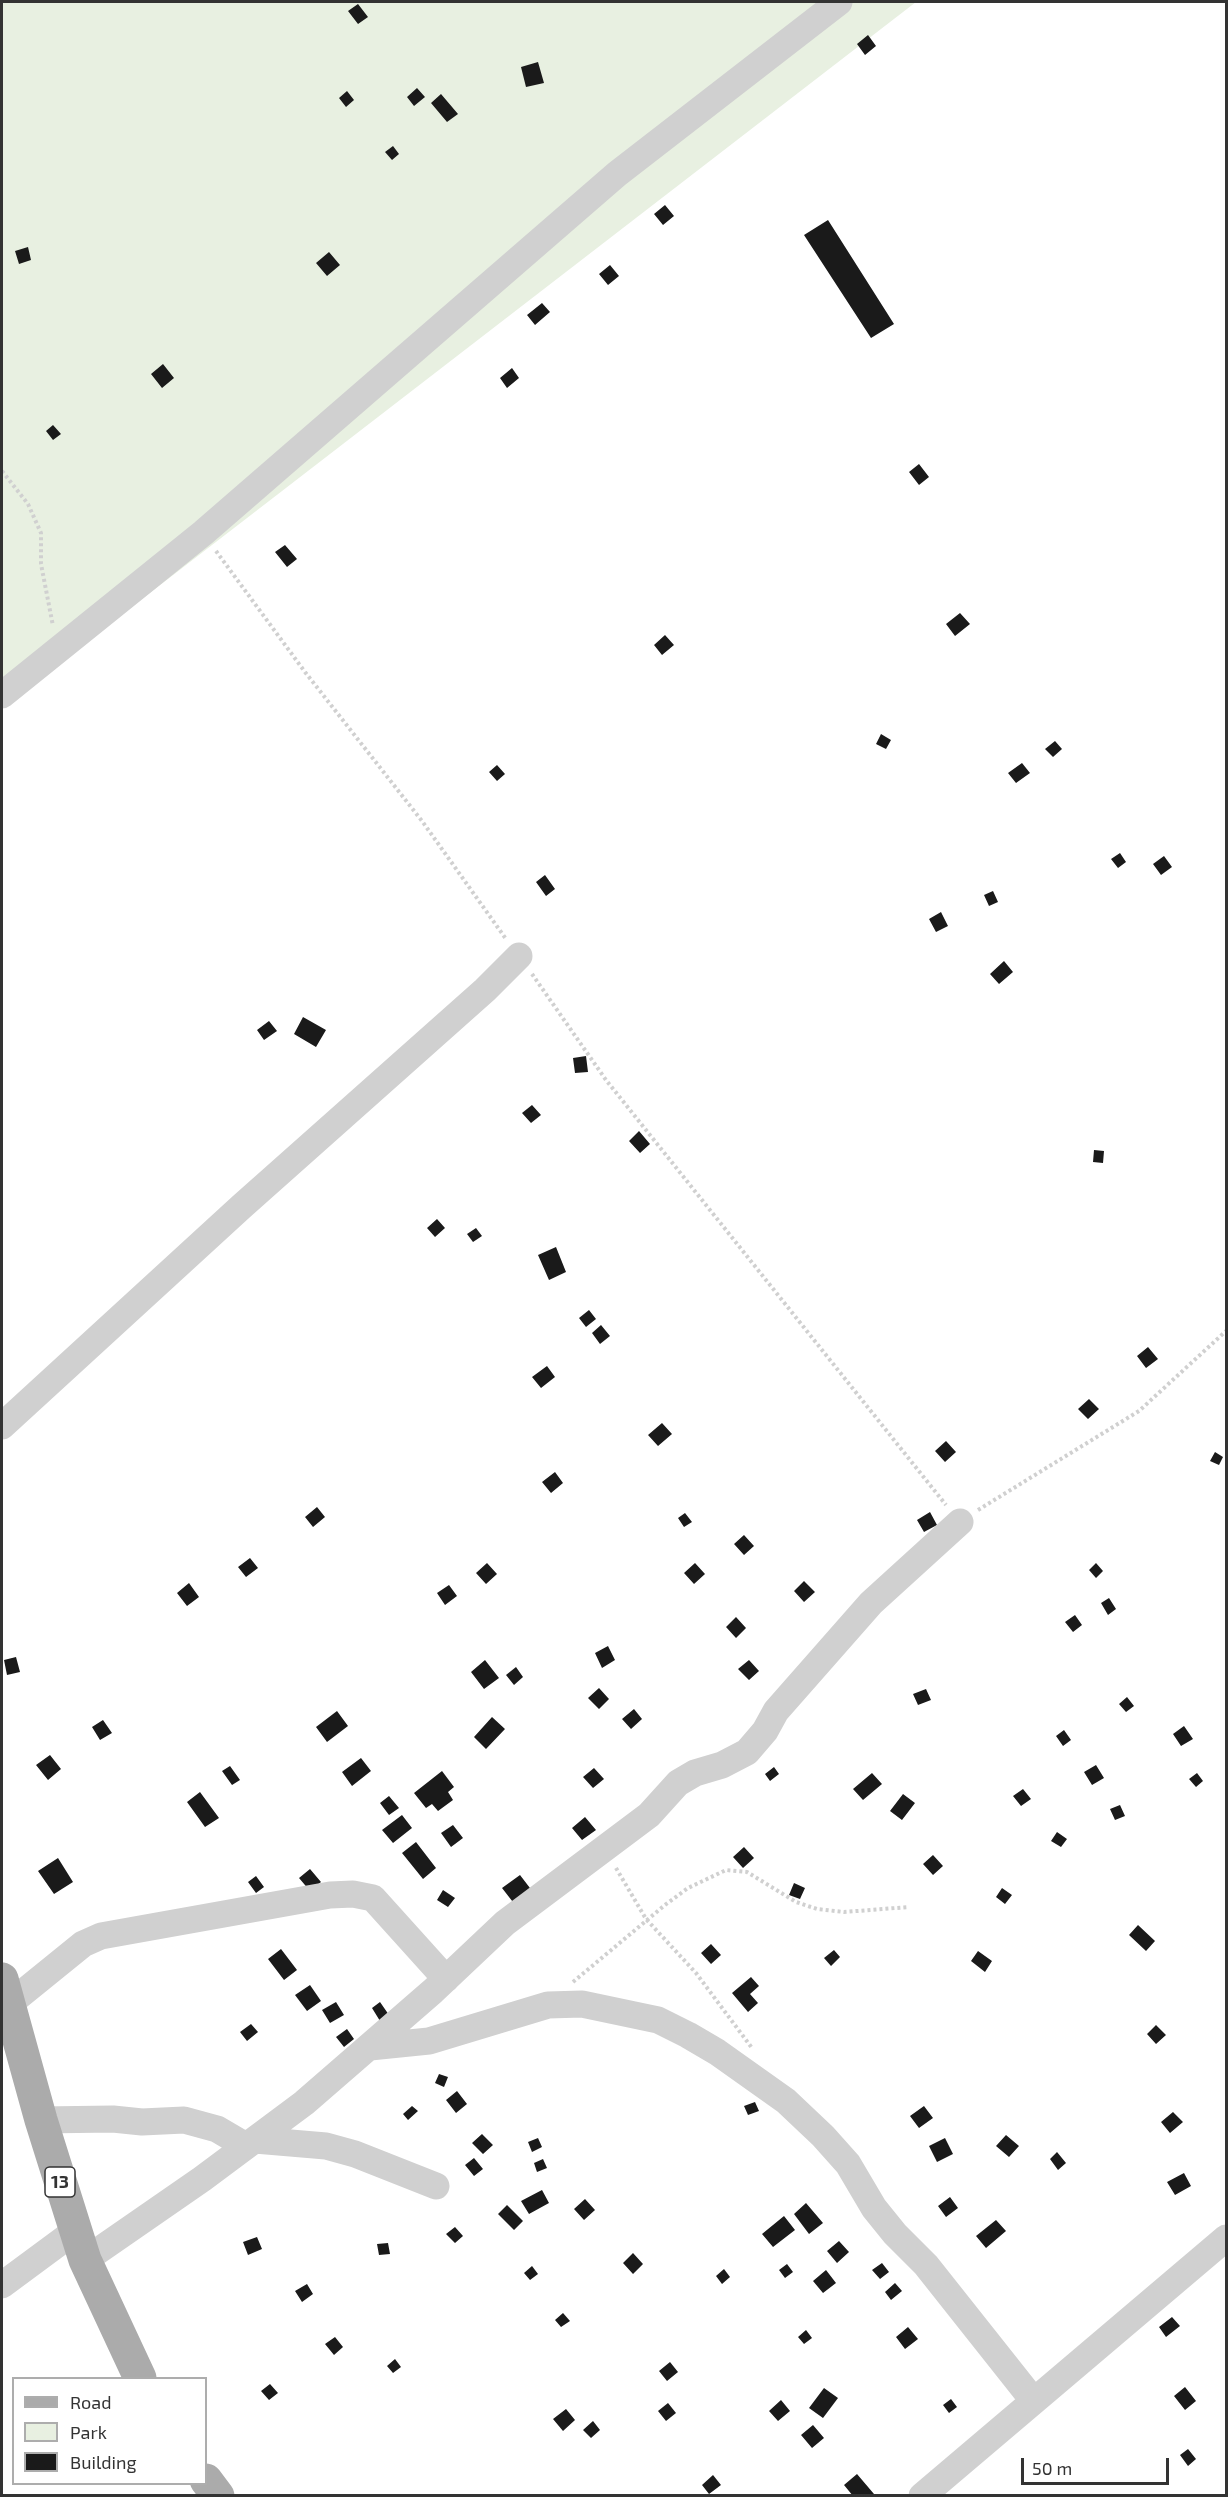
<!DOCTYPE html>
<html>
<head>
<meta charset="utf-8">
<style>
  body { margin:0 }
  #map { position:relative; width:1228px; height:2497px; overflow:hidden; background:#fff; font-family:"Exo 2",sans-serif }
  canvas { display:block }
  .frame { position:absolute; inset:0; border:3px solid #333; pointer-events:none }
  .legend { position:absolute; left:12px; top:2377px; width:195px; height:108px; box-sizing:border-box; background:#fff; border:2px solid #adadad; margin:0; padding:8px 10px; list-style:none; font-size:18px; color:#333 }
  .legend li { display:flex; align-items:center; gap:12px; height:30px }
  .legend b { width:30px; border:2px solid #adadad }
  .scale { position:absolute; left:1021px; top:2458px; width:148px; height:27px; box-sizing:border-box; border:3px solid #333; border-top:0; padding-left:8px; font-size:18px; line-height:21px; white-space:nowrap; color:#333; -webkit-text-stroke:4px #fff; paint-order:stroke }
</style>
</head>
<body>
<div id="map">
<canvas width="1228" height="2497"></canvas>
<div class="frame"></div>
<ul class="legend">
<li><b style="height:8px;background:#ababab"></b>Road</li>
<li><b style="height:16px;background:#e8f0e1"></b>Park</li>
<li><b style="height:16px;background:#1a1a1a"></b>Building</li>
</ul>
<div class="scale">50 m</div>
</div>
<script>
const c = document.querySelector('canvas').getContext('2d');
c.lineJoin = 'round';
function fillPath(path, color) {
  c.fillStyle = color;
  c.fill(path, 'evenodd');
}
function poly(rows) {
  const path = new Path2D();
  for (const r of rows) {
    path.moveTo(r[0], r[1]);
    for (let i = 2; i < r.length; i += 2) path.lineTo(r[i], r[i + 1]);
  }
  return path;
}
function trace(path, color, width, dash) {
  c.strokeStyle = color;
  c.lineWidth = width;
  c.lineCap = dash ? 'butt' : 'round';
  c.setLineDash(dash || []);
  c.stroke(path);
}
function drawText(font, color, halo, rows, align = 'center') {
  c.font = font + ' "Exo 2",sans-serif';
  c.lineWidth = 6;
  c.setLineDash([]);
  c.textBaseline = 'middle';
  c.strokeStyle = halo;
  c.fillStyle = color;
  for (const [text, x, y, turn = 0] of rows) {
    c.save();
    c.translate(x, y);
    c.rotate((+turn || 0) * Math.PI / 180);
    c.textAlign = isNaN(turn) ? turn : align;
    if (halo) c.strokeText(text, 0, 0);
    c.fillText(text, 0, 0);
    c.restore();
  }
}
fillPath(poly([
  [2,2,916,2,2,707]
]), '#e8f0e1');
fillPath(poly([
  [358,4,368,17,358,24,348,11],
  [868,35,876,46,865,55,857,44],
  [538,62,544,83,526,87,521,67],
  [417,88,425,97,414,106,407,97],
  [347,91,354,100,346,107,339,98],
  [441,94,458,114,447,122,431,103],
  [393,146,399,154,392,160,385,152],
  [665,205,674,216,663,225,654,214],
  [828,220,894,324,871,338,804,235],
  [28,247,31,260,19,264,15,251],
  [329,252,340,265,327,276,316,263],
  [610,265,619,276,608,285,599,274],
  [542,303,550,312,535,325,527,315],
  [163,364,174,378,162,388,151,374],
  [512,368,519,378,507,388,500,378],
  [53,425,61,434,53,440,46,431],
  [919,464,929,477,919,485,909,472],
  [285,545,297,559,287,567,275,552],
  [960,613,970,624,955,636,946,624],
  [665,635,674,645,662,655,654,645],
  [881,734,891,740,886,749,876,744],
  [1055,741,1062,749,1053,757,1045,749],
  [1022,763,1030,773,1016,783,1008,773],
  [497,765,505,774,497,781,489,772],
  [1120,853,1126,862,1118,868,1111,859],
  [1164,856,1172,867,1161,875,1153,864],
  [545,875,555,889,546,896,536,882],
  [993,891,998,902,989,906,984,895],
  [941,912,948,926,936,932,929,919],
  [1004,961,1013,972,999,984,990,974],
  [303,1017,326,1030,316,1047,294,1034],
  [269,1021,277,1031,264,1040,257,1030],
  [586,1056,588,1072,575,1073,573,1058],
  [532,1105,541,1115,531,1123,522,1113],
  [639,1131,650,1144,640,1153,629,1141],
  [1094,1150,1104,1151,1103,1163,1093,1162],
  [437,1219,445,1228,435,1237,427,1228],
  [476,1228,482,1236,473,1242,467,1234],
  [556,1247,566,1272,549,1280,538,1255],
  [589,1310,596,1319,586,1327,579,1318],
  [601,1325,610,1336,600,1344,592,1333],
  [1148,1347,1158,1359,1146,1368,1137,1356],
  [547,1366,555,1377,541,1388,532,1377],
  [1089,1399,1099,1409,1088,1419,1078,1409],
  [662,1423,672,1434,658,1446,648,1435],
  [946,1441,956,1452,945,1462,935,1451],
  [1215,1452,1223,1457,1219,1465,1210,1461],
  [555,1472,563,1483,551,1493,542,1482],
  [317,1507,325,1517,313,1527,305,1517],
  [930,1512,937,1525,924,1532,917,1520],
  [685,1513,692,1522,684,1527,678,1518],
  [744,1535,754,1546,744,1555,734,1544],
  [250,1558,258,1568,246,1577,238,1567],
  [487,1563,497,1574,486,1584,476,1573],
  [695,1563,705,1574,694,1584,684,1573],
  [1096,1563,1103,1571,1096,1578,1089,1570],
  [804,1581,815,1592,804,1602,794,1591],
  [189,1583,199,1597,187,1606,177,1593],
  [449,1585,457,1596,445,1605,437,1593],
  [1109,1598,1116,1609,1108,1615,1101,1603],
  [1075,1615,1082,1625,1073,1632,1065,1622],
  [736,1617,746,1628,736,1638,726,1627],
  [608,1646,615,1660,602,1668,595,1653],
  [16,1657,20,1672,7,1675,4,1660],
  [485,1660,499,1678,484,1689,471,1672],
  [749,1660,759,1671,749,1680,738,1669],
  [516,1667,523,1677,514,1685,506,1675],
  [599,1688,609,1699,599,1709,588,1698],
  [926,1689,931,1700,918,1705,913,1694],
  [1127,1697,1134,1706,1126,1712,1119,1704],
  [634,1709,642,1719,631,1729,622,1719],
  [337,1711,348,1726,327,1742,316,1727],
  [492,1717,505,1729,486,1749,474,1737],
  [103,1720,112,1733,100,1740,92,1727],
  [1184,1726,1193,1739,1181,1746,1173,1734],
  [1064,1730,1071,1740,1063,1746,1056,1736],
  [50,1755,61,1769,48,1780,36,1765],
  [361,1758,371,1771,352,1786,342,1772],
  [1096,1765,1104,1778,1092,1785,1084,1772],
  [230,1766,240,1780,232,1785,222,1771],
  [774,1767,779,1774,770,1781,765,1774],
  [594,1768,604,1779,593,1788,583,1777],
  [442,1771,454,1787,448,1792,453,1800,438,1811,432,1804,426,1808,414,1793],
  [872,1773,882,1784,863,1800,853,1789],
  [1197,1773,1203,1781,1196,1787,1189,1779],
  [1023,1789,1031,1799,1021,1806,1013,1796],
  [200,1792,219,1818,205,1827,187,1802],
  [903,1794,915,1803,902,1820,890,1811],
  [389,1796,399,1808,389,1815,380,1803],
  [1120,1805,1125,1816,1115,1820,1110,1809],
  [402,1815,412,1828,393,1843,382,1830],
  [585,1817,596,1830,582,1840,572,1828],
  [453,1825,463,1838,451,1847,441,1833],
  [1057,1832,1067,1839,1061,1847,1051,1841],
  [416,1842,436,1868,423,1879,402,1853],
  [744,1847,754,1858,743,1868,733,1857],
  [933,1855,943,1866,933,1875,923,1864],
  [58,1858,73,1882,54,1894,38,1871],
  [310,1869,321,1882,310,1891,299,1878],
  [520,1875,533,1892,516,1906,502,1888],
  [256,1876,264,1887,256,1893,248,1882],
  [794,1883,805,1888,800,1899,789,1895],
  [1002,1888,1012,1895,1005,1904,996,1897],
  [443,1890,455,1898,448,1907,437,1900],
  [1138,1925,1155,1941,1146,1951,1129,1935],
  [711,1944,721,1955,711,1964,701,1953],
  [281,1949,297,1970,284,1980,268,1959],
  [834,1950,840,1957,831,1966,824,1958],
  [978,1951,992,1961,985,1972,971,1961],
  [751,1977,759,1986,750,1994,758,2003,748,2012,732,1993],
  [310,1985,321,2001,307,2011,295,1995],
  [336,2002,344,2015,330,2023,322,2010],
  [380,2002,389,2015,380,2021,372,2008],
  [251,2024,258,2032,247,2041,240,2032],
  [1156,2025,1166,2035,1156,2044,1147,2034],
  [347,2029,354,2039,344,2047,336,2037],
  [439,2074,448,2077,444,2087,435,2083],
  [457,2091,467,2104,456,2113,446,2100],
  [755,2102,759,2111,748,2115,744,2106],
  [412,2106,418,2111,408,2120,403,2114],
  [924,2106,933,2118,919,2128,910,2116],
  [1173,2112,1183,2122,1170,2133,1161,2122],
  [482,2134,493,2145,483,2154,472,2143],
  [1006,2135,1019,2146,1009,2157,996,2146],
  [538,2138,542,2147,532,2152,528,2142],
  [945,2138,953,2154,937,2162,929,2146],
  [1057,2152,1066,2163,1058,2170,1050,2159],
  [474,2158,483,2169,474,2176,465,2165],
  [543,2159,547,2168,537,2172,534,2163],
  [1184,2173,1191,2186,1175,2195,1167,2182],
  [542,2190,549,2203,529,2214,521,2201],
  [950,2197,958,2208,946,2217,938,2206],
  [585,2199,595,2210,584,2220,574,2209],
  [806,2203,823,2223,809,2234,794,2214],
  [507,2205,523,2221,514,2230,498,2214],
  [784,2216,795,2230,773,2247,762,2234],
  [996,2220,1006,2231,986,2248,976,2236],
  [455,2227,463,2236,455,2243,446,2234],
  [257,2237,262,2249,248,2255,243,2242],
  [839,2241,849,2252,837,2263,827,2251],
  [388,2243,390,2254,379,2255,377,2244],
  [633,2253,643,2264,633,2274,623,2263],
  [882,2263,889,2272,880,2279,872,2270],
  [787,2264,793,2272,785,2278,779,2270],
  [532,2266,538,2274,530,2280,524,2273],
  [724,2269,730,2277,722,2284,716,2276],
  [826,2270,836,2283,823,2293,813,2281],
  [895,2283,902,2291,891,2300,885,2292],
  [307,2284,313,2294,302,2302,295,2291],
  [563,2313,570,2321,561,2327,555,2320],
  [1172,2317,1180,2326,1166,2337,1159,2327],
  [908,2327,918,2339,905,2349,896,2337],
  [806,2330,812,2338,804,2344,798,2337],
  [335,2337,343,2347,334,2355,325,2344],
  [395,2359,401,2367,393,2373,387,2366],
  [670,2362,678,2372,667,2381,659,2371],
  [270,2384,278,2393,269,2400,261,2391],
  [1185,2387,1196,2401,1185,2410,1174,2396],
  [824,2388,838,2398,823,2418,809,2408],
  [951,2399,957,2407,949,2413,943,2405],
  [781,2400,790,2411,778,2421,769,2411],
  [668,2403,676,2413,666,2421,658,2411],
  [566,2409,575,2420,563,2431,553,2419],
  [593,2421,600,2430,591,2438,583,2430],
  [813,2425,824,2438,812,2448,801,2435],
  [1188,2449,1196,2459,1188,2466,1180,2455],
  [857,2474,874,2494,873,2496,853,2496,844,2485],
  [713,2475,721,2485,709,2494,702,2485]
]), '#1a1a1a');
trace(poly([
  [2,471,28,504,41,533,41,564,53,626],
  [216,551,305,672,422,821,506,939],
  [532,974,606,1080,946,1505],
  [978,1510,1139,1411,1226,1331],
  [616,1868,646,1919,696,1973,752,2048],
  [573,1982,665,1905,688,1888,726,1870,747,1872,796,1902,817,1909,844,1912,909,1907]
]), '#d0d0d0', 4, [3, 3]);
trace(poly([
  [2,695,203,533,617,174,839,2],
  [2,1426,241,1207,485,990,519,956],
  [9,2004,83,1944,101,1936,330,1895,353,1894,373,1898,446,1979],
  [370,2047,429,2041,548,2005,582,2004,658,2020,688,2035,717,2052,786,2101,823,2136,848,2164,874,2208,895,2234,926,2265,1033,2400],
  [41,2120,113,2119,142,2122,184,2120,217,2129,246,2146],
  [255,2140,326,2146,355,2154,436,2186],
  [85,2260,202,2179,304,2103,433,1991,505,1923,649,1815,678,1783,695,1773,722,1765,747,1752,765,1731,776,1711,871,1603,960,1522],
  [2,2285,75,2231],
  [922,2496,1226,2238]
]), '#d0d0d0', 27);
trace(poly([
  [2,1979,41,2120,85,2260,140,2378],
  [206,2480,218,2496]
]), '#ababab', 33);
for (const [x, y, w] of [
  [60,2182,30]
]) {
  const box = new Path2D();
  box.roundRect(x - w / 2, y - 15, w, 30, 4.5);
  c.fillStyle = '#fff';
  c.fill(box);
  trace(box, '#333', 1.5);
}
drawText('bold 18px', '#333', null, [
  ["13",60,2182]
]);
</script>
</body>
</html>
